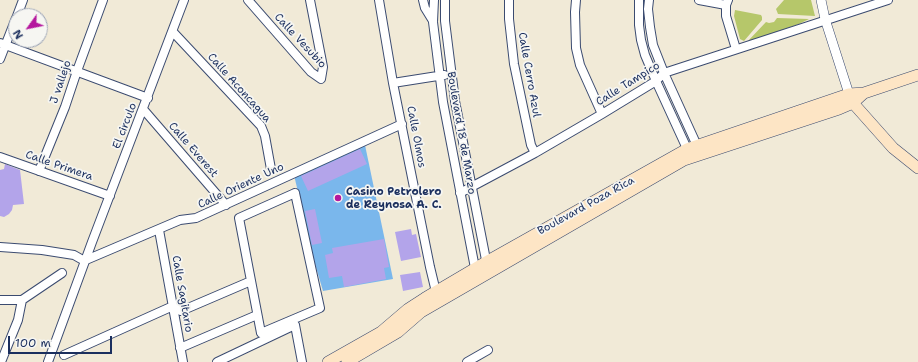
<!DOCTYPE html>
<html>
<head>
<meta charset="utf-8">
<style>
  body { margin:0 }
  #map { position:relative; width:918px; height:362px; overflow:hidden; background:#f1ead7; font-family:"Shantell Sans",sans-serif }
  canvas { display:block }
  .north { position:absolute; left:8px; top:8px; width:40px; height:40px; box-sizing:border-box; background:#f6f6f2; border:1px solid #9ea6b7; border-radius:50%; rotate:237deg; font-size:11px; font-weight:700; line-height:16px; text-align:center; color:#1b2f5e }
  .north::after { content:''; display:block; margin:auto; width:14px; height:18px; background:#b5179e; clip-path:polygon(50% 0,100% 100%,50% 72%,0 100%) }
  .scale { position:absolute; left:8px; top:336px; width:104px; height:18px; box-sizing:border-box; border:2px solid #1b2f5e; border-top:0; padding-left:5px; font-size:12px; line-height:14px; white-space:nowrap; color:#1b2f5e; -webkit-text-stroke:3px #f6f6f2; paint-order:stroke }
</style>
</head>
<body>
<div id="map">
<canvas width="918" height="362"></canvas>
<div class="north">N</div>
<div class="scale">100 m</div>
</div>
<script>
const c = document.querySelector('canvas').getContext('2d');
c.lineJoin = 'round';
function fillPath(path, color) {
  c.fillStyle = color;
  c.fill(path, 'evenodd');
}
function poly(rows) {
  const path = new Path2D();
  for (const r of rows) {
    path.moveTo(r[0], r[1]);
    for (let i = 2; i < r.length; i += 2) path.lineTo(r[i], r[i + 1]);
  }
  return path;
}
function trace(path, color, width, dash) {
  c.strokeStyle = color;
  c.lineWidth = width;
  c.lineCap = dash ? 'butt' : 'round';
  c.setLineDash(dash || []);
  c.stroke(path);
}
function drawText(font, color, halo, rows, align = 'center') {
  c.font = font + ' "Shantell Sans",sans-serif';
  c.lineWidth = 3.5;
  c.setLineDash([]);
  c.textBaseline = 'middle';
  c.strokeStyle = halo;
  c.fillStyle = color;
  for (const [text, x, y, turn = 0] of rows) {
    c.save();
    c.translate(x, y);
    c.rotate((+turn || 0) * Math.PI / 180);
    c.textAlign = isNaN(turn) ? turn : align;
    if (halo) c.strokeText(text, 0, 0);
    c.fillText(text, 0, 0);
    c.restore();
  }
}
fillPath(poly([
  [784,0,811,0,815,16,778,14,776,9],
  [735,10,761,15,762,17,762,20,744,41,740,39,734,16],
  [777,18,809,19,799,24,747,42,766,22,769,23,774,22]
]), '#b6c76a');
fillPath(poly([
  [365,145,393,279,323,291,315,264,294,175]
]), '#7ab7ec');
fillPath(poly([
  [360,149,367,164,308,191,301,176],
  [5,164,20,170,24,204,13,205,12,210,9,214,4,217,0,216,0,170,4,169],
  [315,209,322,243,312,245,305,211],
  [411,229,412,235,416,234,421,257,401,261,395,232],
  [384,239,389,267,384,268,386,279,344,287,342,276,329,278,325,255,333,253,332,248],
  [420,272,423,287,403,291,400,275]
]), '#b3a4ea');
const minor = poly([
  [248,0,311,72,321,79,323,67,310,0],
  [379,0,393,83,430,267,437,296],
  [423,0,425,8,433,21],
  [434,0,433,22,443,102,475,268,477,273],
  [445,0,445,21,455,101,487,265],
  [509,0,509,19,514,64,531,145,535,153],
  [576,0,575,12,576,48,580,65,602,114],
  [639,0,639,25,641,40,645,55,656,81,689,153],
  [649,0,648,9,650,27,653,45,664,73,699,150],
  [699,0,726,5],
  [728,0,726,5,726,16,736,49],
  [17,16,23,0],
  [173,32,261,126,265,136,271,169],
  [0,43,148,98],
  [0,59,16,18],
  [393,83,444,75],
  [143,109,226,205],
  [0,157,110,196],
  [39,171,65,107,77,71,103,0],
  [295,193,320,308,261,333,239,218,295,193],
  [460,193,535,153,602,114,656,81,664,73,888,0],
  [159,230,183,362],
  [0,247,42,250,74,255,81,259,86,260,180,220,196,218,402,124],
  [0,300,22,300,62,273],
  [180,348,257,315],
  [64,355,173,306,181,311,251,281],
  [1,362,18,320,22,300],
  [48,362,92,242,184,0],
  [217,362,295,325,302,362],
  [467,362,488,350]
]);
const tertiary = poly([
  [821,0,825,19,849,94]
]);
const secondary = poly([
  [850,97,853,103,893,148,918,168],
  [328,362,381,332,408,309,425,298,486,262,687,149,849,94,864,93,918,75],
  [347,362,398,332,421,312,684,160,839,109,853,103,864,93]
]);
trace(minor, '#3b4b70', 10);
trace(tertiary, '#3b4b70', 10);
trace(secondary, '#3b4b70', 12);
trace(minor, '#fff', 8);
trace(tertiary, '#fff', 9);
trace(secondary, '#fde5c5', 11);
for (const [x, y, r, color] of [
  [338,198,4,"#b5179e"]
]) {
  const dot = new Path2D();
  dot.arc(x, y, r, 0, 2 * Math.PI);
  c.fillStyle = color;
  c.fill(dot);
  trace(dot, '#f6f6f2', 1.5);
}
drawText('11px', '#1b2f5e', '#f6f6f2', [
  ["Calle Vesubio",300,41,47],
  ["Calle Cerro Azul",529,75,80],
  ["J vallejo",61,82,-71],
  ["Calle Tampico",628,84,-32],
  ["Calle Aconcagua",239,88,48],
  ["El circulo",125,126,-69],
  ["Boulevard 18 de Marzo",461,133,80],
  ["Calle Olmos",416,137,79],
  ["Calle Everest",193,150,49],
  ["Calle Primera",59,166,19],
  ["Calle Oriente Uno",241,186,-25],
  ["Boulevard Poza Rica",586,206,-29],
  ["Calle Sagitario",182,294,80]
]);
drawText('bold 11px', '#1b2f5e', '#f6f6f2', [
  ["Casino Petrolero",346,192],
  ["de Reynosa A. C.",346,205]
], 'left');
</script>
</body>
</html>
